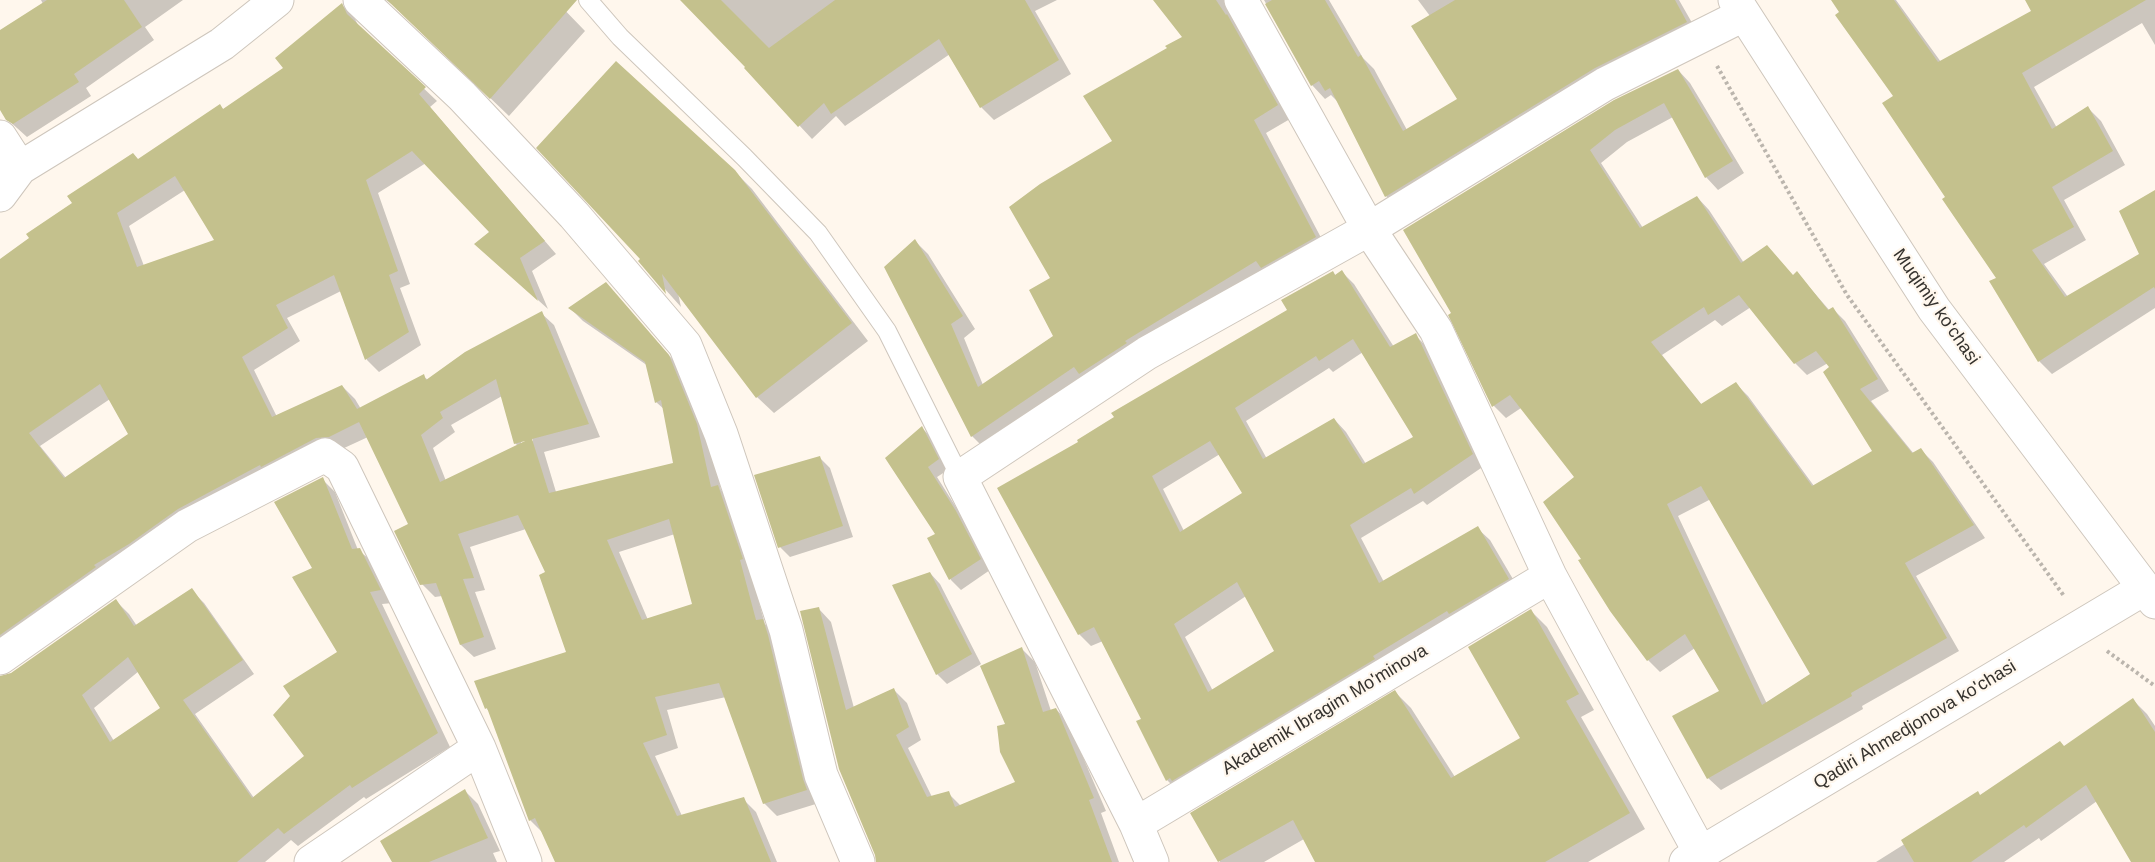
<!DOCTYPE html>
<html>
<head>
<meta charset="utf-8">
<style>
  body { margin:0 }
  canvas { display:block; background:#fff7ed }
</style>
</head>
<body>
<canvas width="2155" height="862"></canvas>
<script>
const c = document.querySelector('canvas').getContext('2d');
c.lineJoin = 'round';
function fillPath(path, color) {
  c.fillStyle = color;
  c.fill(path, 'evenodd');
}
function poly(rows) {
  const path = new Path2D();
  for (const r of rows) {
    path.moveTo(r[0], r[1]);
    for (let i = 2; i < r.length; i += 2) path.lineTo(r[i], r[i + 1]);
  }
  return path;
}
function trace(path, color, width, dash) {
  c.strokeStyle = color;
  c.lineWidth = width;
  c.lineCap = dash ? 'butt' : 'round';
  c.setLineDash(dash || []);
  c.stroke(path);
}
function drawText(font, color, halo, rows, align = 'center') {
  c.font = font + ' Helvetica,sans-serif';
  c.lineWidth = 4.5;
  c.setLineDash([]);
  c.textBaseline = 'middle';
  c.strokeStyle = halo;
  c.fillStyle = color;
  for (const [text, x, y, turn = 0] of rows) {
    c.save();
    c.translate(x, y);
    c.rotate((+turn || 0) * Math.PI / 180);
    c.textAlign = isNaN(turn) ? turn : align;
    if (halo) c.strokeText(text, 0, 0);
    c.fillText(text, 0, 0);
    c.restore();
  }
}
fillPath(poly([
  [41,0,183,0,145,27,154,40,86,88,91,96,27,137,7,119,0,108,0,32,43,4],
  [386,0,555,0,585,31,509,116,393,5],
  [682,0,1057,0,1035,11,1071,74,994,120,981,107,950,54,845,126,836,116,812,139,746,68,748,67],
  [1159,0,1241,0,1290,119,1266,133,1328,251,985,449,972,436,886,267,915,241,928,254,975,329,964,338,983,385,1054,336,1052,279,1114,142,1169,49,1184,38],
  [1264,0,1329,0,1363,58,1374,69,1407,130,1459,100,1430,16,1418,0,1679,0,1699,35,1399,209,1386,196,1340,104,1331,95,1325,99,1312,85],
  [1832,0,1896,0,1941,62,2033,11,2026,0,2155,0,2155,45,2142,23,2034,87,2057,128,2088,108,2101,121,2125,165,2064,200,2086,240,2044,264,2068,297,2140,254,2155,202,2155,308,2052,374,2039,361,1998,278,1947,198,1895,97],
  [342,5,354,17,359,27,437,101,430,107,556,254,532,271,548,309,489,256,491,232,426,163,378,193,410,284,400,288,421,345,379,372,367,360,341,291,287,318,300,341,254,370,277,417,342,386,355,399,361,409,423,376,428,380,541,313,554,325,600,437,544,452,556,492,674,464,665,410,656,402,648,366,583,321,570,308,606,284,681,369,709,438,721,490,730,499,765,624,775,633,819,803,777,816,764,803,726,697,667,710,678,748,655,756,682,816,743,799,756,812,777,862,556,862,543,833,530,820,490,712,487,709,476,682,568,653,547,573,526,529,470,547,485,590,475,592,496,649,474,657,461,645,442,596,435,597,422,584,410,525,368,437,342,449,0,658,0,261,138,161,220,106,224,110,285,68],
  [185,190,216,241,144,266,129,226],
  [502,396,515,443,518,446,446,481,433,448,455,432,451,425],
  [110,399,130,434,66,478,40,446],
  [532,438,533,441,521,444,521,441],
  [675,534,694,605,648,620,619,552],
  [1678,70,1690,83,1744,173,1718,190,1706,177,1673,117,1627,142,1601,163,1643,228,1697,197,1709,210,1744,263,1794,276,1797,273,1830,311,1833,309,1845,321,1889,391,1871,401,1914,454,1921,450,1933,462,1985,538,1916,576,1959,651,1862,706,1863,709,1721,790,1708,778,1721,691,1695,648,1660,672,1648,660,1583,559,1576,477,1521,408,1506,418,1494,406,1453,314,1405,231],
  [1751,307,1795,363,1807,375,1828,363,1874,452,1814,486,1748,396,1736,384,1702,405,1662,355,1715,320,1722,326],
  [1711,499,1812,675,1767,704,1678,516],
  [734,171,752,189,868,341,774,413,757,397,678,293,681,307,640,261],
  [1333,272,1336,276,1342,272,1354,284,1394,347,1415,335,1427,347,1484,466,1427,505,1423,501,1361,538,1384,582,1477,528,1490,540,1520,591,1179,792,1167,780,1143,719,1103,641,1091,646,1079,634,1080,442,1289,310],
  [1363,352,1415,437,1366,464,1346,432,1334,419,1267,459,1246,421,1329,368,1333,372],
  [1220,454,1245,494,1184,531,1163,489],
  [1246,596,1276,652,1213,691,1185,637],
  [922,428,932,438,948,470,937,477,966,523,990,570,961,590,951,580,929,539,937,534],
  [820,458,830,468,853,537,790,557,780,547],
  [322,479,335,492,358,550,373,562,393,603,382,604,450,747,366,799,364,797,298,846,291,840,265,862,0,862,0,678,12,675,116,601,129,614,137,626,191,590,204,603,254,674,195,714,254,798,307,756,339,652,314,569],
  [139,671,162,708,114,741,94,708],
  [930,573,940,584,981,664,947,684,937,674],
  [819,609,831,622,854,708,894,690,907,703,921,740,908,748,932,797,948,793,961,806,1017,783,1007,725,1022,649,1035,662,1051,711,1056,709,1068,722,1106,811,1101,813,1119,862,878,862],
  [1531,611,1547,627,1594,710,1581,717,1645,829,1588,862,1317,862,1304,839,1264,862,1220,862,1192,814,1395,692,1411,708,1455,777,1522,739],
  [2133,700,2147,714,2155,726,2155,862,2133,862,2097,801,2041,841,2039,838,2004,862,1876,862,1981,796,2064,748],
  [465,791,478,804,500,851,493,853,497,862,394,862]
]), '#0003');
fillPath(poly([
  [47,0,124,0,142,27,74,74,79,82,13,124,6,120,0,110,0,30],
  [387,0,577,0,490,99],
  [680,0,721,0,769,48,835,0,1025,0,1059,60,980,108,939,39,831,114,824,103,798,127,744,68,745,67],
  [1153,0,1216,0,1226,15,1227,14,1278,105,1254,120,1316,237,1261,268,1256,261,1125,341,1127,343,1079,374,1074,367,971,437,884,267,915,239,963,316,951,324,978,387,1053,336,1029,290,1050,278,1009,207,1040,184,1112,141,1083,96,1167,48,1165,46,1182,37],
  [1272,0,1325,0,1358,57,1361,55,1403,131,1457,99,1411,26,1455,0,1675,0,1687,22,1595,68,1385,197,1330,88,1325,91,1319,81,1311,86,1265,4],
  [1831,0,1894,0,1938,62,2031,11,2025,0,2146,0,2022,73,2052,129,2088,106,2113,151,2052,187,2074,227,2032,250,2065,297,2139,254,2119,211,2155,190,2155,289,2154,287,2038,362,1989,281,1996,278,1942,199,1945,197,1882,103,1893,96,1835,15,1839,12],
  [342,3,347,14,426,87,419,94,545,241,520,258,538,301,474,244,489,232,412,151,366,180,398,271,389,275,409,332,365,360,334,275,276,305,288,328,242,357,272,417,342,385,357,409,424,374,426,380,465,352,542,311,589,424,532,439,549,493,673,463,661,400,655,403,645,362,568,308,606,282,669,355,697,424,711,487,718,485,743,559,740,560,756,620,763,619,768,635,803,779,807,790,763,804,719,683,655,697,667,735,643,743,677,816,744,797,771,862,555,862,535,818,529,821,487,708,485,709,474,681,566,652,539,575,545,572,518,515,458,534,474,578,463,579,484,637,460,645,436,583,420,585,394,531,408,524,359,422,329,437,316,438,261,467,260,465,178,509,129,544,94,565,96,567,0,635,0,259,29,238,26,234,72,203,67,196,133,153,138,159,220,104,223,109,283,68,275,58],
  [175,176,214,240,137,267,117,213],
  [496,379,514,444,525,441,440,482,421,435,443,418,440,412],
  [100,384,128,434,64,478,29,433],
  [669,519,692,604,642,620,607,540],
  [616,61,735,170,852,323,756,398,662,274,666,294,638,261,640,259,536,148],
  [1678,69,1733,161,1705,178,1664,103,1615,130,1590,150,1640,228,1697,196,1741,263,1767,245,1793,275,1797,271,1828,310,1833,307,1878,379,1860,389,1912,453,1921,448,1974,525,1905,563,1947,638,1851,693,1852,696,1707,779,1672,716,1719,691,1685,634,1647,661,1610,611,1578,560,1581,559,1543,502,1574,477,1510,395,1492,407,1448,315,1451,313,1403,230,1614,100],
  [1739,295,1794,364,1816,351,1829,367,1823,372,1872,451,1812,486,1736,382,1701,404,1651,342,1704,307,1708,315],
  [1701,486,1810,674,1762,705,1667,504],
  [1342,270,1390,347,1416,333,1473,454,1414,494,1411,488,1350,525,1379,583,1478,526,1509,579,1449,614,1447,611,1373,656,1375,659,1172,781,1170,778,1166,781,1136,721,1141,719,1094,627,1078,635,997,488,1078,442,1077,440,1114,417,1111,413,1287,310,1281,300,1333,271,1335,275],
  [1353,339,1413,437,1363,464,1334,418,1263,459,1235,408,1316,356,1319,361],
  [1210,441,1242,493,1180,532,1152,476],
  [1237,582,1274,651,1208,692,1174,624],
  [922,426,939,459,928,467,956,511,981,559,949,580,927,538,935,534,885,458],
  [820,456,843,526,778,548,754,475],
  [323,477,352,549,360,548,381,590,370,592,438,733,352,788,350,785,284,834,278,828,237,862,0,862,0,676,11,673,116,599,134,626,192,588,243,660,183,700,252,798,304,756,273,715,290,696,283,686,337,652,292,577,312,568,274,502],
  [128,657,160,708,110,742,82,695],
  [930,572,972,654,936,675,892,585],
  [819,607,846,710,894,688,909,727,896,735,927,797,949,791,955,807,1015,782,1000,752,997,726,1005,724,980,666,1022,647,1043,712,1056,708,1059,714,1094,798,1089,800,1112,862,876,862,875,855,839,769,800,611],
  [1531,609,1579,694,1566,701,1630,813,1545,862,1315,862,1293,820,1218,862,1190,813,1395,690,1451,778,1520,738,1468,647],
  [2133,698,2155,732,2155,862,2131,862,2086,785,2026,828,2024,825,1971,862,1914,862,1901,840,1978,791,1980,795,2060,741,2064,746],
  [465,789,488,838,429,862,392,862,380,841]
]), '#c4c18d');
const lane = poly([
  [588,0,620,37,744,157,818,233,887,331,960,477]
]);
const street = poly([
  [360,0,462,96,574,215,685,345,721,434,786,630,821,775,858,862],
  [1241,0,1369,229,1436,330,1550,576,1701,854],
  [0,137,20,168],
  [0,195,20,168,222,44,277,0],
  [0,658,187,526,325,455,342,467,479,748,525,862],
  [1136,824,1550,576],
  [311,862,479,748],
  [1152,862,1136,824,960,477,1147,353,1369,229,1605,84,1743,15]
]);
const secondary = poly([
  [1735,0,1934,309,2155,602],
  [1686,862,2145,588]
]);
trace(lane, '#cec6bc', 20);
trace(street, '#cec6bc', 35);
trace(secondary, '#cec6bc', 35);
trace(poly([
  [1717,66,1847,295,2064,596],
  [2107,651,2155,686]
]), '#bbb5ad', 4, [3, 3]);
trace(lane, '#fff', 18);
trace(street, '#fff', 33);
trace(secondary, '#fff', 33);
drawText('18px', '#35322e', '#fff7ed', [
  ["Muqimiy ko'chasi",1936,307,55],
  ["Akademik Ibragim Mo'minova",1325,710,-31],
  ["Qadiri Ahmedjonova ko'chasi",1915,725,-31]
]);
</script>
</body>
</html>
